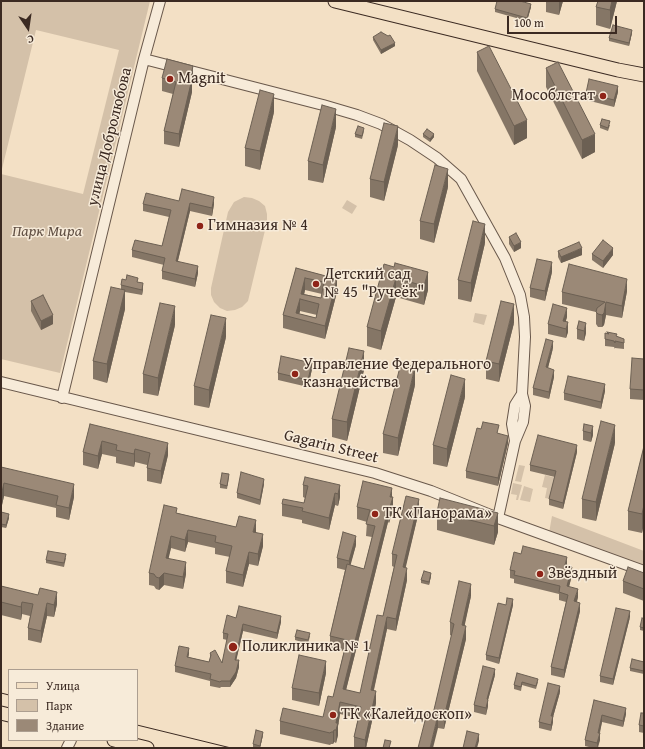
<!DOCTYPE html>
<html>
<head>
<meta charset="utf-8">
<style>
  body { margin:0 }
  #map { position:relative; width:645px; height:749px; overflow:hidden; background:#f3e0c5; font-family:"Gentium Book Plus",serif }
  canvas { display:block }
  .frame { position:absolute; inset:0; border:2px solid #3b2a22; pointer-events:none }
  .legend { position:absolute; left:8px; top:669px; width:130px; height:72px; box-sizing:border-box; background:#f7ebd9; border:1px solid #ac9e90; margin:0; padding:5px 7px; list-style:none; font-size:12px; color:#3b2a22 }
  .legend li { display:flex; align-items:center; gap:8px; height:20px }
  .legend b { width:20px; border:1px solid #ac9e90 }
  .north { position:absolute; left:8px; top:8px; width:40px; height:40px; -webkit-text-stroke:3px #f7ebd9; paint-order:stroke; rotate:167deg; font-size:11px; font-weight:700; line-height:16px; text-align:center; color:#3b2a22 }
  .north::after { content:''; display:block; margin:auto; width:14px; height:18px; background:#3b2a22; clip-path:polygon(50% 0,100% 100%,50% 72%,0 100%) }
  .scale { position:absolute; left:507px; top:16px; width:110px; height:18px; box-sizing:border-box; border:2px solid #3b2a22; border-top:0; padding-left:5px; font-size:12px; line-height:14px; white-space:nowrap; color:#3b2a22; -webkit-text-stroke:3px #f7ebd9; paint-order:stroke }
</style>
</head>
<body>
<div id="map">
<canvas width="645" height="749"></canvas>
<div class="frame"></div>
<ul class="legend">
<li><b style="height:5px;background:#f3e0c5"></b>Улица</li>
<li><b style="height:11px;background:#d4c1a9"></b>Парк</li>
<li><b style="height:11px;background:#9b8977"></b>Здание</li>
</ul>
<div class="north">С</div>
<div class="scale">100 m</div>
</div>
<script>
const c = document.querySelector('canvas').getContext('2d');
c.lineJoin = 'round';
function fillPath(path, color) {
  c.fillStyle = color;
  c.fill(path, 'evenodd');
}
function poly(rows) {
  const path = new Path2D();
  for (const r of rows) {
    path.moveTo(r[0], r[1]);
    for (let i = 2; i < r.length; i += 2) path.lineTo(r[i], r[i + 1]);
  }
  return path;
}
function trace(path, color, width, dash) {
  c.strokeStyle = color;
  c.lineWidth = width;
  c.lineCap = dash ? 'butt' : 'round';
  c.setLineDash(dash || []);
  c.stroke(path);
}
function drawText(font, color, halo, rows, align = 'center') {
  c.font = font + ' "Gentium Book Plus",serif';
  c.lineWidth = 3;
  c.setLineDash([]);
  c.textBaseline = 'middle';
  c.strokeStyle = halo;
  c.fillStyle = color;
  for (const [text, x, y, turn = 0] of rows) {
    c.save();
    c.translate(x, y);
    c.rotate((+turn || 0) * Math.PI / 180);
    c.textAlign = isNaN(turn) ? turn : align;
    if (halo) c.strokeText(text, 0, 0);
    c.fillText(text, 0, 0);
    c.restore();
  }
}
fillPath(poly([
  [1,1,150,1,60,373,1,359,1,174,83,194,119,50,36,30,1,173],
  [244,197,252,198,259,201,265,206,267,214,267,222,248,301,242,307,235,310,227,311,220,308,214,302,211,295,211,288,228,212,234,202],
  [347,200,357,206,352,214,342,208],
  [475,313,487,315,484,325,473,322],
  [519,465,525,466,521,482,515,481],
  [545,475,556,478,551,499,545,498,547,488,542,487],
  [513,483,522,485,518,500,516,500,517,495,511,494],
  [524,486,533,489,530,502,520,500],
  [552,516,644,551,644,569,549,533]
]), '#d4c1a9');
const minor = poly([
  [144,59,323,105,357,115,381,124,410,140,437,158,461,179,505,258,520,295,524,317,525,337,522,394,525,406,523,422,515,441,498,518],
  [1,382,375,473,431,491,498,518,644,571],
  [62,398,144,59,160,1],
  [515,441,512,424,515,405,522,394],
  [67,748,71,740]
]);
const major = poly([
  [335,1,618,70,644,75],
  [1,713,9,715],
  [114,740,147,748]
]);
trace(minor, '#69584b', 12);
trace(major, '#3b2a22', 15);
trace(minor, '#f7ebd9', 10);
trace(major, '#f3e0c5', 13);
trace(poly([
  [1,693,9,695],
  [137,725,231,748]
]), '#3b2a22', 1);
fillPath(poly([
  [546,1,563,1,559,15,546,12],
  [598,1,617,1,610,29,596,25,596,7],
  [531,7,527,21,495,12,495,9],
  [632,33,629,46,609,41,609,38],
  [373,37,395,46,381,54,373,40],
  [477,52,527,138,514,145,477,71],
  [546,68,595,152,582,159,546,87],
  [162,78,193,78,192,83,192,92,179,147,164,144,164,131,173,94,162,91],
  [618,92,614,107,586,100,586,93],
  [274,112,260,170,245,166,245,148],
  [600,125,610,125,608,131,600,128],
  [336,127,323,183,308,180,308,161],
  [364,131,362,139,355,137,355,134],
  [423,134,434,137,430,142,423,137],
  [398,145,384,201,370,197,370,179],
  [448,187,434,243,420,239,420,221],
  [179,201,214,204,212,216,190,211,178,261,198,273,195,287,162,279,162,271,164,265,132,257,132,250,162,246,169,217,143,211,143,204],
  [509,237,521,248,514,252,509,244],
  [485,243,471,302,458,299,458,280],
  [558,251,582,255,561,263,558,257],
  [592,254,613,255,603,268,592,260],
  [394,267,428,272,428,290,424,305,396,297,381,350,367,346,367,327],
  [296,268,337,279,337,292,325,339,283,328,283,315],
  [305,290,322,294,321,298,304,294],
  [300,311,317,315,316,318,299,314],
  [552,272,545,301,530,297,530,288],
  [138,282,143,289,142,295,125,292,125,309,107,383,93,379,93,361,121,289,121,285],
  [627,291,622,318,606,315,604,325,602,327,598,327,596,324,596,312,562,304,562,292],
  [31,301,53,324,41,330,31,311],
  [567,317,565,322,568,332,566,338,548,334,548,324],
  [579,321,586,333,584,341,577,339,577,329],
  [514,323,499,382,486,379,486,361],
  [175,325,158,396,143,393,143,374],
  [607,332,617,337,624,339,624,349,615,348,615,349,614,347,605,346,605,333,607,334],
  [226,337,209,408,194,405,194,386],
  [553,348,548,368,554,377,549,399,533,395,533,388],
  [644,359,644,400,630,399,630,389],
  [312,369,308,387,278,380,278,373],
  [364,370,347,441,332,437,332,419],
  [415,385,398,456,383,453,383,434],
  [605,391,601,409,564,400,564,393],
  [465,397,447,467,433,464,433,445],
  [90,424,168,455,161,484,147,481,147,465,135,462,134,467,116,463,116,457,102,454,98,469,83,465,83,452],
  [584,424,593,435,591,442,583,440,583,431],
  [499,434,508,443,498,486,466,478,466,471],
  [615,443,596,521,582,518,582,499],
  [644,446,644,523,642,533,628,530,628,511],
  [577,452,563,509,549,505,549,499,555,477,530,471,530,465],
  [1,467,74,497,69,520,56,517,56,508,4,496,2,505,1,504],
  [229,477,227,489,220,488,220,484],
  [264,484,260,505,237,498,237,493],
  [303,485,340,485,340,497,338,506,335,505,329,530,302,523,302,520,282,516,282,504,304,503,305,498,303,497],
  [392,497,393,510,389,523,388,522,346,690,360,693,383,616,394,567,392,566,392,554,419,511,405,568,407,580,396,631,387,629,374,690,376,703,366,748,354,748,354,737,358,718,340,714,338,726,338,735,336,743,334,742,333,744,331,744,330,745,280,734,280,721,323,717,333,697,344,651,330,648,330,636,345,570,337,568,337,558,356,545,350,565,364,569,372,537,366,536,367,522,357,519,357,507],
  [1,512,9,518,6,528,1,527],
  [437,512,498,513,498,532,494,545,437,530],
  [177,513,256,532,263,546,258,566,249,564,243,587,226,583,226,571,230,557,215,554,215,548,188,542,185,552,171,548,168,558,186,574,183,589,164,585,159,590,156,589,154,586,149,585,149,573],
  [66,558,64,567,46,563,46,560],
  [567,566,572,575,569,587,578,597,577,602,580,611,564,678,551,675,551,667,566,602,559,600,559,594,514,583,514,579,510,578,510,570],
  [644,573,644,601,623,593,623,581],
  [431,576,429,585,421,583,421,580],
  [1,586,57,604,54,617,47,616,41,643,28,640,28,628,30,616,22,614,21,620,1,615],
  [471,596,464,626,466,639,444,729,438,728,433,714,452,636,450,635,450,622],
  [506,605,513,605,499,664,486,660,486,655],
  [630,617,613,685,600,682,600,676],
  [236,618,281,622,277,639,243,631,236,660,239,667,236,678,230,687,221,687,220,688,210,686,210,681,175,672,175,666,189,654,188,657,209,662,210,658,210,653,222,663,227,640,223,639,223,633],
  [644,619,644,631,640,630,640,627],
  [310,636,308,644,295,640,295,637],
  [644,662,644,674,630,671,630,668],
  [326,673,319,706,292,700,292,688],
  [517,673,538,682,536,689,522,685,521,691,514,689,514,685],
  [495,675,488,700,488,706,486,715,474,712,474,705],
  [560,692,553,717,553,722,551,731,539,728,539,722],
  [594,700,626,714,623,727,602,722,600,733,600,740,598,748,593,748,585,746,585,740],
  [644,713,644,733,639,732,639,725],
  [263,735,260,748,253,747,253,744]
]), '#857666');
fillPath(poly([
  [559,1,563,1,559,15],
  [612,1,617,1,610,29,610,10],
  [531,4,531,7,527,21,527,18],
  [632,30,632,33,629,46,629,43],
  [395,43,395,46,381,54,381,50],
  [193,66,193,78,192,83,192,92,179,147,179,134],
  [618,86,618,92,614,107,614,100],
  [274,94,274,112,260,170,260,151],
  [336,109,336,127,323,183,323,165],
  [527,120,527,138,514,145,514,126],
  [398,126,398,145,384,201,384,182],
  [434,134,434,137,430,142,430,139],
  [595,134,595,152,582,159,582,140],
  [448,169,448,187,434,243,434,224],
  [214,197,214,204,212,216,212,208],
  [190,203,190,211,176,268,176,261],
  [485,224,485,243,471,302,471,283],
  [521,242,521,248,514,252,514,246],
  [582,248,582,255,561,263,561,257],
  [613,248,613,255,603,268,603,261],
  [552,262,552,272,545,301,545,291],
  [198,266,198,273,195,287,195,279],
  [428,272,428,290,424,305,424,286],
  [305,278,305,290,303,300,301,294],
  [396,278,396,297,381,350,381,331],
  [337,279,337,292,325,339,325,326],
  [627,279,627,291,622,318,622,306],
  [143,283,143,289,142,295,142,290],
  [125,290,125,309,107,383,107,364],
  [300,299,300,311,298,319,296,313],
  [606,302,606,315,604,325,602,327,602,315],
  [514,304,514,323,499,382,499,364],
  [175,306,175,325,158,396,158,378],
  [567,308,567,317,564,328,563,321],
  [53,315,53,324,41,330,41,321],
  [226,318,226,337,209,408,209,390],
  [568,322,568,332,566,338,566,329],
  [586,323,586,333,584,341,584,331],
  [553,341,553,348,546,375,546,367],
  [364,351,364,370,347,441,347,422],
  [312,363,312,369,308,387,308,380],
  [415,367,415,385,398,456,398,438],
  [554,370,554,377,549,399,549,392],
  [465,379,465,397,447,467,447,449],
  [605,384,605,391,601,409,601,402],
  [615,425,615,443,596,521,596,502],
  [593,426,593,435,591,442,591,433],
  [508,436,508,443,498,486,498,478],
  [102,441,102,454,98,469,98,456],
  [168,443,168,455,161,484,161,471],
  [577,445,577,452,563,509,563,503],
  [135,449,135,462,134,467,134,454],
  [264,479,264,484,260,505,260,500],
  [4,483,4,496,2,505,2,492],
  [74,484,74,497,69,520,69,508],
  [340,485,340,497,338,506,338,494],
  [392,488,392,501,390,497],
  [335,493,335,505,329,530,329,518],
  [393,497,393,510,389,523,389,510],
  [419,499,419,511,403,579,403,567],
  [644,505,644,523,642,533,642,514],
  [388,510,388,522,343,702,343,689],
  [498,513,498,532,494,545,494,526],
  [9,514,9,518,6,528,6,525],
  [256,520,256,532,253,544,253,532],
  [188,530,188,542,185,552,185,540],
  [263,534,263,546,258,566,258,554],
  [171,536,171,548,166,570,166,558],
  [356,536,356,545,349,571,349,561],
  [249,552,249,564,243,587,243,575],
  [567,557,567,566,565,565],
  [186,562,186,574,183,589,183,577],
  [572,567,572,575,567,594,567,586],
  [407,568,407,580,396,631,396,619],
  [164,573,164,585,159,590,159,578],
  [431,573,431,576,429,585,429,582],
  [471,584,471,596,462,638,462,625],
  [578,589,578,597,574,610,574,601],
  [57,592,57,604,54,617,54,605],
  [513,599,513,605,499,664,499,658],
  [22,602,22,614,21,620,21,607],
  [47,603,47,616,41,643,41,631],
  [580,603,580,611,564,678,564,670],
  [630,611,630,617,613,685,613,679],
  [281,616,281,622,277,639,277,633],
  [387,617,387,629,371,702,371,690],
  [243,624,243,631,235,666,235,660],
  [466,626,466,639,444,729,444,717],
  [189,648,189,654,187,663,187,657],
  [239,660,239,667,236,678,230,687,230,681],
  [326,661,326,673,319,706,319,693],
  [495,669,495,675,488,700,488,706,486,715,487,699],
  [560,686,560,692,553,717,553,722,551,731,551,716],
  [376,691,376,703,366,748,365,748,365,740],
  [340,702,340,714,338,726,338,735,336,743,336,723],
  [626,708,626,714,623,727,623,721],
  [438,715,438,728,433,748,430,748],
  [602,715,602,722,598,739,598,733],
  [334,730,334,742,333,744,333,732],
  [263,732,263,735,260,748,260,746],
  [600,733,600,740,597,748,597,743],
  [479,734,479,741,477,748,475,748]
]), '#6c6053');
const building = poly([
  [497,1,520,1,531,4,527,18,495,9,497,1],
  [598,1,612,1,610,10,596,7,598,1],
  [613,25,632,30,629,43,609,38,613,25],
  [381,32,388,36,390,35,395,43,381,50,373,37,381,32],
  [489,46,527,120,514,126,477,52,489,46],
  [167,59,193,66,190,79,192,79,179,134,164,131,176,82,162,78,167,59],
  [558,62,595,134,582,140,546,68,558,62],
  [589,79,618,86,614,100,586,93,589,79],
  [260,90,274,94,260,151,245,148,260,90],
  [322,105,336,109,323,165,308,161,322,105],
  [602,119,610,121,608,128,600,125,602,119],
  [384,123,398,126,384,182,370,179,384,123],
  [358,126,364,128,362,136,355,134,358,126],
  [427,129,434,134,430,139,423,134,427,129],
  [435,165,448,169,434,224,420,221,435,165],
  [182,189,214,197,212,208,190,203,176,261,198,266,195,279,162,271,165,258,132,250,135,240,162,246,171,210,143,204,146,193,179,201,182,189],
  [473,221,485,224,471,283,458,280,473,221],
  [516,233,521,242,514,246,509,237,516,233],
  [603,240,613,248,603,261,592,254,603,240],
  [579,242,582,248,561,257,558,251,579,242],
  [537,259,552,262,545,291,530,288,537,259],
  [395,263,428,272,424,286,396,278,381,331,367,327,384,264,394,267,395,263],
  [569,264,627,279,622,306,606,302,604,313,602,315,598,314,596,312,597,308,605,302,562,292,569,264],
  [296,268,337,279,325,326,283,315,296,268],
  [305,278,324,282,321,298,301,294,305,278],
  [300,299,319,304,316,318,296,313,300,299],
  [127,275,138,278,137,282,143,283,142,290,121,285,122,279,126,280,127,275],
  [111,287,125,290,107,364,93,361,111,287],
  [43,295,53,315,41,321,31,301,43,295],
  [501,301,514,304,499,364,486,361,501,301],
  [160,303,175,306,158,378,143,374,160,303],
  [553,304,567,308,563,321,568,322,566,329,548,324,553,304],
  [211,315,226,318,209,390,194,386,211,315],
  [579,321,586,323,584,331,577,329,579,321],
  [607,332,617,334,616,336,624,339,624,343,615,341,615,343,614,341,605,339,605,333,609,334,607,332],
  [546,339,553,341,546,367,554,370,549,392,533,388,546,339],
  [349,348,364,351,347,422,332,419,349,348],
  [281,356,312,363,308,380,278,373,281,356],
  [632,358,644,359,644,390,630,389,632,358],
  [401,363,415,367,398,438,383,434,401,363],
  [451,375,465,379,447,449,433,445,451,375],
  [568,376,605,384,601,402,564,393,568,376],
  [601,421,615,425,596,502,582,499,601,421],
  [483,422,499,425,497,433,508,436,498,478,466,471,477,428,481,429,483,422],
  [90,424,168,443,161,471,147,468,150,453,135,449,134,454,116,450,117,445,102,441,98,456,83,452,90,424],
  [584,424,593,426,591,433,583,431,584,424],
  [538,435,577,445,563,503,549,499,556,471,530,465,538,435],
  [644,446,644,505,642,514,628,511,644,446],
  [1,467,74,484,69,508,56,505,58,496,4,483,2,492,1,492,1,467],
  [241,472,264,479,260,500,237,493,241,472],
  [222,473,229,474,227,486,220,484,222,473],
  [305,477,340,485,338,494,335,493,329,518,302,511,303,508,282,504,283,499,304,503,308,486,303,485,305,477],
  [363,481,392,488,390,497,393,497,389,510,388,510,343,689,360,693,377,615,383,616,397,555,392,554,406,496,419,499,403,567,407,568,396,619,387,617,385,626,371,690,376,691,365,740,354,737,361,707,340,702,336,723,338,723,336,730,334,730,333,732,331,732,330,733,280,721,283,708,323,717,328,696,333,697,347,640,330,636,347,564,364,569,375,526,366,524,370,510,357,507,363,481],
  [440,498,498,513,494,526,437,512,440,498],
  [164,505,177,508,176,513,236,527,239,516,256,520,253,532,263,534,258,554,249,552,243,575,226,571,232,546,215,542,216,536,188,530,185,540,171,536,166,558,186,562,183,577,164,573,159,578,156,577,154,574,149,573,164,505],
  [1,512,9,514,6,525,1,524,1,512],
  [343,532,356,536,349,561,337,558,343,532],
  [523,546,567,557,565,565,572,567,567,586,578,589,574,601,580,603,564,670,551,667,568,595,559,592,560,586,514,575,515,571,510,570,514,552,521,554,523,546],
  [48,551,66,554,64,563,46,560,48,551],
  [628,567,644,573,644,589,623,581,628,567],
  [424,571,431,573,429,582,421,580,424,571],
  [459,581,471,584,462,625,466,626,444,717,438,715,430,748,418,748,427,713,433,714,454,624,450,622,459,581],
  [1,586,38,595,40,588,57,592,54,605,47,603,41,631,28,628,33,604,22,602,21,607,1,602,1,586],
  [507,598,513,599,499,658,486,655,498,603,506,605,507,598],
  [239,606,281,616,277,633,243,624,235,660,239,660,236,672,230,681,221,681,220,682,210,679,211,674,175,666,179,646,189,648,187,657,209,662,211,655,210,653,215,650,222,663,228,634,223,633,227,615,236,618,239,606],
  [616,608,630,611,613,679,600,676,616,608],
  [642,618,644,619,644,628,640,627,642,618],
  [297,630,310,633,308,640,295,637,297,630],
  [299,655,326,661,319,693,292,688,299,655],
  [632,659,644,662,644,671,630,668,632,659],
  [483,666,495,669,487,699,488,700,486,708,474,705,483,666],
  [517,673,538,679,536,686,522,682,521,687,514,685,517,673],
  [548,683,560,686,551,716,553,716,551,725,539,722,548,683],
  [594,700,626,708,623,721,602,715,598,733,600,733,597,743,585,740,594,700],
  [641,713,644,713,644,726,639,725,641,713],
  [256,730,263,732,260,746,253,744,256,730],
  [467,731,479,734,475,748,463,748,467,731],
  [385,740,391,741,389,748,383,748,385,740]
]);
fillPath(building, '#9b8977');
trace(building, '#6c6053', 1);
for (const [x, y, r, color] of [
  [170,79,4,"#8f2418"],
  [603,96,4,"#8f2418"],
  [200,226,4,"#8f2418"],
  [316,284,4,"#8f2418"],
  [295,374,4,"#8f2418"],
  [375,514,4,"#8f2418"],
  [540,574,4,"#8f2418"],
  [233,647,5,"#8f2418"],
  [333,715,4,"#8f2418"]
]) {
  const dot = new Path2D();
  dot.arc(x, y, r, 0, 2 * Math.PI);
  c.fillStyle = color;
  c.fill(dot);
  trace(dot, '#f7ebd9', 1.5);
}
drawText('16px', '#3b2a22', '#f7ebd9', [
  ["Magnit",178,79],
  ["Мособлстат",595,96,"right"],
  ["Гимназия № 4",208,226],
  ["Детский сад",324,275],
  ["№ 45 \"Ручеёк\"",324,293],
  ["Управление Федерального",303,365],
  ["казначейства",303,383],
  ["ТК «Панорама»",383,514],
  ["Звёздный",548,574],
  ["Поликлиника № 1",242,647],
  ["ТК «Калейдоскоп»",341,715]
], 'left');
drawText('16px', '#3b2a22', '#f7ebd9', [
  ["улица Добролюбова",110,137,-76],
  ["Gagarin Street",331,447,14]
]);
drawText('italic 16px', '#615044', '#f7ebd9', [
  ["Парк Мира",47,232]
]);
</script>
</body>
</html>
